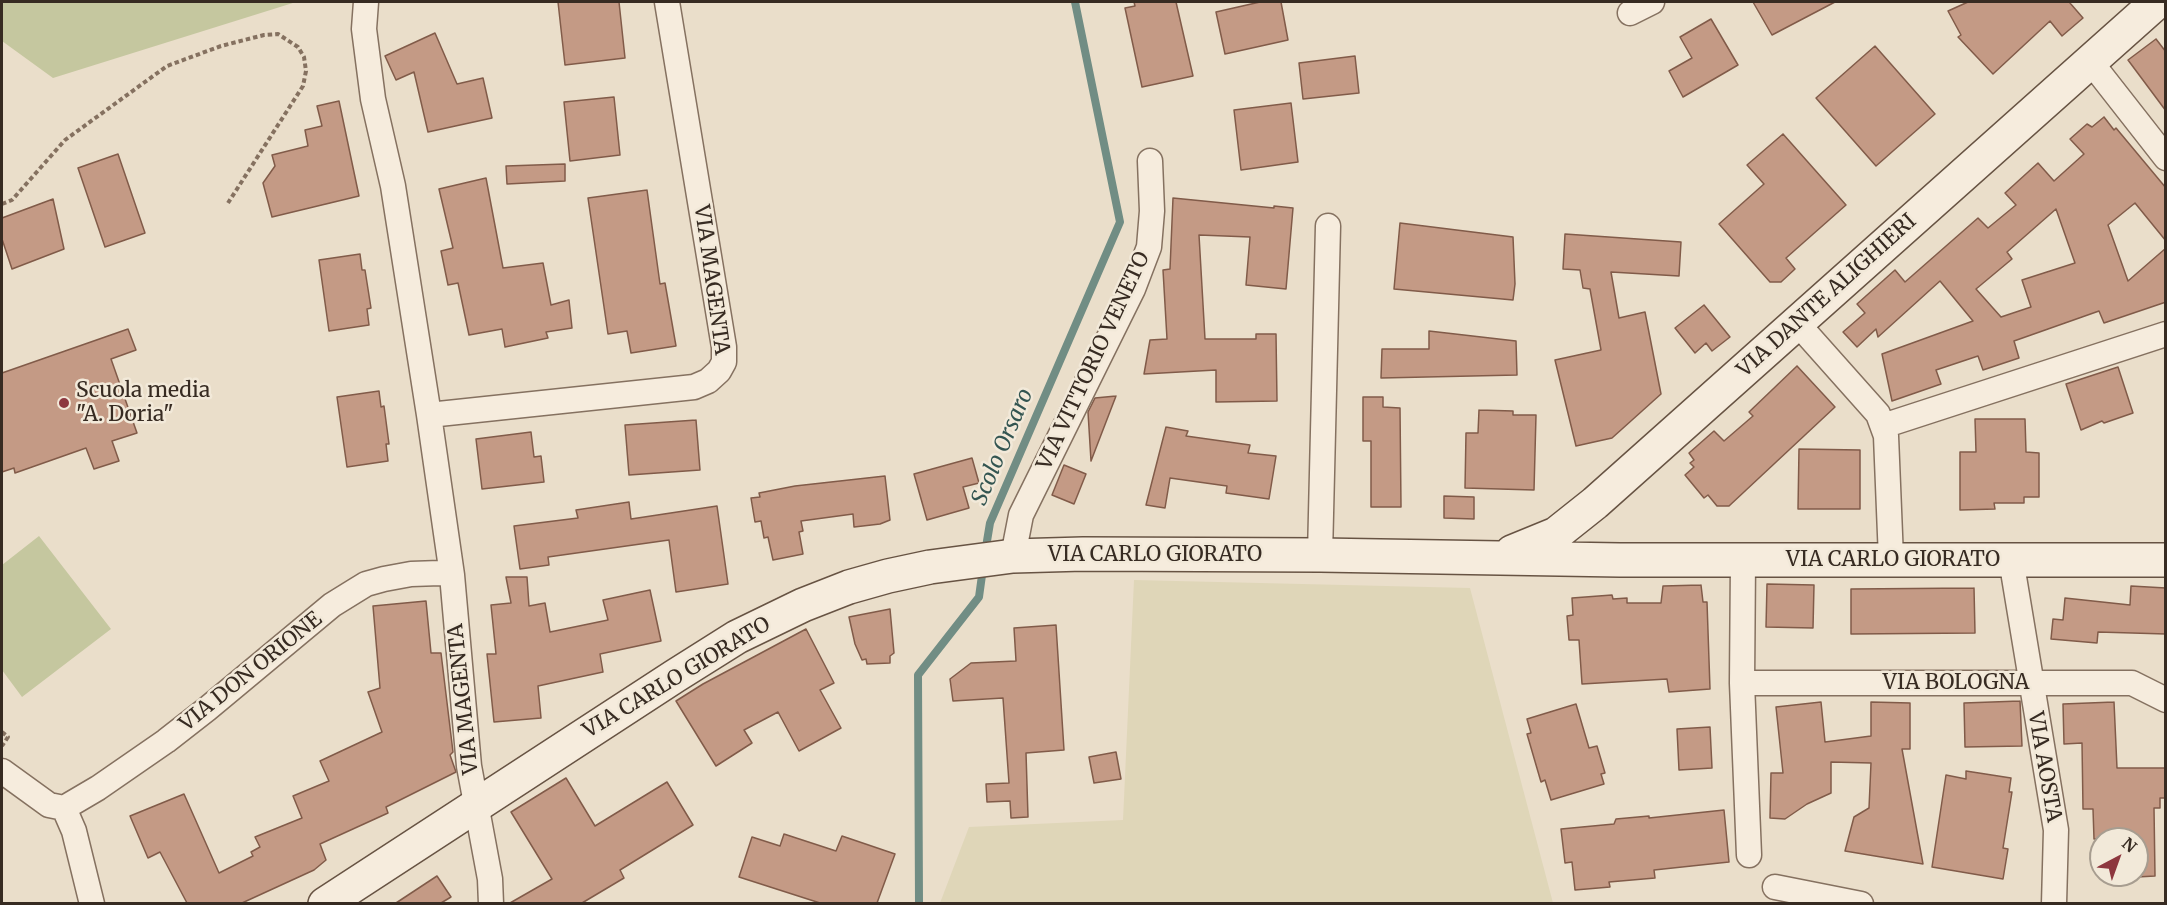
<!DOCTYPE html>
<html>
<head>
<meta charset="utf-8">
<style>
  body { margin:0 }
  #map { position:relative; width:2167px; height:905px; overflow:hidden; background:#eadeca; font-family:Merriweather,serif }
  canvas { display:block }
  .frame { position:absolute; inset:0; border:3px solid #372b22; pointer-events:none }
  .north { position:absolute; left:2089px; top:827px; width:60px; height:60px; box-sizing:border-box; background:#f2e9d9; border:2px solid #a79d90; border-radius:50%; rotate:41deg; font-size:16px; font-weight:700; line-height:24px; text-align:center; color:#372b22 }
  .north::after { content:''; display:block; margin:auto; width:21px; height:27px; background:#8d373e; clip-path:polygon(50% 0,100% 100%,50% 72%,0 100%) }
</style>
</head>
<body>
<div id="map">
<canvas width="2167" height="905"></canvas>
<div class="frame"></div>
<div class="north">N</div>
</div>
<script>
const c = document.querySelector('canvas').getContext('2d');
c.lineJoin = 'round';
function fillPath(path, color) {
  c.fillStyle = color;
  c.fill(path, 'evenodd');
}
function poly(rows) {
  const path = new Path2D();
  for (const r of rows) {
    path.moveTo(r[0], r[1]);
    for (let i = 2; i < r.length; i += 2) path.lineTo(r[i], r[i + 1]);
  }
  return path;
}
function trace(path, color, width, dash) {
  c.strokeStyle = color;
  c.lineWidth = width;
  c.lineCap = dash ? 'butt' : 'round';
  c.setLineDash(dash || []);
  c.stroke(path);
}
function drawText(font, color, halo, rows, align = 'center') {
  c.font = font + ' Merriweather,serif';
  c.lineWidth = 5;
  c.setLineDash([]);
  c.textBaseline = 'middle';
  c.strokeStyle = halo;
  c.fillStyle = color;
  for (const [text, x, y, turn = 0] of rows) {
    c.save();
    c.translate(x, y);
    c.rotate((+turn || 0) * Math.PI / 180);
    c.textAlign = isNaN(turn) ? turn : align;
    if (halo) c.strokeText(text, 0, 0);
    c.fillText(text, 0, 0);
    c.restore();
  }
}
fillPath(poly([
  [1134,580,1470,588,1553,903,940,903,969,827,1123,820]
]), '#dfd6b8');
fillPath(poly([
  [2,2,296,2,53,78,2,41],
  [39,536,111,629,22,697,2,670,2,565]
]), '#c5c79f');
trace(poly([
  [985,553,990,523,1120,222,1075,2],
  [919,904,918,675,979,597,983,568]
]), '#718d84', 8);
const building = poly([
  [558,2,619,2,625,58,565,65,558,2],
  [1134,2,1176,2,1193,76,1142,87,1125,8,1135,6,1134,2],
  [1260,2,1281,2,1288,40,1225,54,1216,12,1260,2],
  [1753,2,1835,2,1772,35,1753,2],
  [1968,2,2071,2,2070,3,2083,18,2062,36,2050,21,1993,74,1958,37,1961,35,1948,11,1968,2],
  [1711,19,1738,65,1683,97,1669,71,1692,58,1680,37,1711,19],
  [435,33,457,84,483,78,492,118,428,132,414,72,396,80,385,56,435,33],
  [2156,39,2166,52,2166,111,2128,60,2156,39],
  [1875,46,1935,114,1876,166,1816,98,1875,46],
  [1355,56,1359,93,1303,99,1299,63,1355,56],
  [614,97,620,155,570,161,564,102,614,97],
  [339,101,359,196,272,217,263,183,275,166,272,155,308,146,305,130,322,126,317,106,339,101],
  [1291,103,1298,162,1241,170,1234,110,1291,103],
  [2104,117,2114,130,2116,128,2166,188,2166,241,2135,203,2108,225,2128,281,2166,248,2166,302,2104,323,2099,311,2014,341,2019,358,1983,370,1978,356,1936,370,1941,384,1892,401,1882,354,1973,321,1940,281,1878,337,1876,329,1857,347,1843,332,1865,313,1857,304,1895,270,1905,282,1978,218,1988,228,2016,205,2005,193,2038,163,2054,181,2084,154,2070,139,2087,124,2092,127,2104,117],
  [2056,209,2075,263,2022,280,2031,307,2001,317,1976,289,2012,259,2007,252,2056,209],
  [1783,134,1846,205,1786,258,1795,269,1781,282,1770,282,1719,224,1764,184,1747,165,1783,134],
  [118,154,145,233,105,247,78,168,118,154],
  [565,164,565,181,507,184,506,166,565,164],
  [486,178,503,268,543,263,551,305,569,300,572,328,546,332,548,338,505,347,502,329,469,335,458,283,448,285,441,251,453,248,439,189,486,178],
  [647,190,660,284,665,283,676,346,631,353,627,331,608,334,588,198,647,190],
  [1173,198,1274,208,1274,206,1293,208,1286,289,1246,285,1250,237,1199,235,1205,339,1256,339,1256,334,1276,334,1277,401,1216,402,1216,370,1144,374,1150,340,1167,339,1163,270,1170,269,1173,198],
  [53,199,64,249,12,269,2,239,2,218,53,199],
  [1400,223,1513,237,1515,284,1513,300,1394,289,1400,223],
  [1565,234,1681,242,1679,276,1611,272,1619,318,1645,312,1661,394,1612,438,1576,446,1555,360,1601,350,1590,289,1583,288,1580,270,1563,269,1565,234],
  [360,254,362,270,365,270,371,308,367,309,369,325,329,331,319,260,360,254],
  [1704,305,1730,337,1712,351,1706,343,1695,353,1675,328,1704,305],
  [128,329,136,350,111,359,137,433,112,441,119,461,94,469,86,448,15,473,14,468,2,472,2,373,128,329],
  [1429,331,1516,341,1517,375,1381,378,1382,349,1429,349,1429,331],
  [1797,366,1835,407,1729,506,1717,506,1708,495,1704,498,1685,475,1694,467,1690,463,1694,460,1689,453,1714,431,1724,441,1753,416,1749,412,1797,366],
  [2118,367,2133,413,2104,423,2102,421,2081,430,2066,384,2118,367],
  [379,391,381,407,384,406,389,444,386,444,388,461,347,467,337,397,379,391],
  [1116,396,1091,461,1088,412,1095,398,1116,396],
  [1363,397,1383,397,1383,407,1400,408,1401,507,1371,507,1371,441,1363,441,1363,397],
  [1479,410,1513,411,1513,415,1536,415,1534,490,1465,488,1466,433,1478,433,1479,410],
  [1975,419,2025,419,2026,452,2039,453,2039,497,2024,497,2024,503,1994,503,1995,509,1960,510,1960,452,1976,452,1975,419],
  [696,420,700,470,629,475,625,425,696,420],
  [1166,427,1188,431,1186,436,1250,445,1248,453,1276,456,1269,499,1226,493,1227,486,1170,478,1165,508,1146,505,1166,427],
  [531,432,534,457,541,456,544,482,482,489,476,439,531,432],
  [1799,449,1860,450,1860,509,1798,509,1799,449],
  [972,458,979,483,963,487,969,508,927,520,914,474,972,458],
  [1064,465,1086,474,1074,504,1052,495,1064,465],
  [885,476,890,520,880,524,854,527,853,514,801,521,803,531,799,532,803,554,773,560,768,537,764,538,761,521,755,522,751,498,760,497,759,493,795,486,885,476],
  [1444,496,1474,497,1474,519,1444,518,1444,496],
  [629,502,631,519,717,506,728,584,676,592,669,540,548,557,549,565,520,569,514,526,578,518,576,510,629,502],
  [506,577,527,577,529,606,545,603,550,632,608,620,603,600,650,590,661,641,600,654,603,672,538,686,541,718,494,722,487,654,496,654,491,605,511,603,506,577],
  [1767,584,1814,585,1813,628,1766,627,1767,584],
  [1701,585,1703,602,1707,602,1710,689,1669,692,1667,679,1582,684,1579,640,1569,640,1567,616,1573,615,1572,598,1612,595,1613,599,1627,598,1627,603,1661,603,1663,586,1701,585],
  [2131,586,2166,588,2166,634,2098,632,2097,643,2051,639,2053,619,2063,620,2065,598,2130,605,2131,586],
  [1974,588,1975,633,1851,634,1851,589,1974,588],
  [426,601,431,653,441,653,453,752,450,755,456,772,386,807,388,813,320,844,326,860,314,870,242,903,187,903,160,852,148,858,130,816,184,794,219,873,253,856,251,852,260,847,255,837,302,818,293,796,329,781,320,761,382,732,368,692,380,688,373,606,426,601],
  [890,609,894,653,890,656,890,663,867,664,866,659,862,660,855,644,849,617,890,609],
  [1056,625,1064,750,1026,753,1028,817,1011,818,1010,801,987,802,986,784,1009,783,1003,698,953,701,950,679,971,663,1016,661,1014,628,1056,625],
  [806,629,834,683,820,690,841,728,799,751,778,712,744,730,752,743,716,766,676,701,703,684,806,629],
  [2020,701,2022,746,1965,747,1964,703,2020,701],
  [1821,702,1825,742,1871,736,1871,702,1910,703,1910,749,1902,749,1923,864,1845,851,1854,817,1869,808,1871,763,1831,762,1831,793,1807,804,1785,819,1770,818,1771,773,1783,773,1776,707,1821,702],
  [2114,702,2117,768,2166,768,2166,798,2160,798,2160,808,2154,808,2155,876,2137,877,2137,839,2094,839,2093,809,2083,809,2082,743,2064,744,2063,704,2114,702],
  [1576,704,1589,748,1597,746,1605,773,1601,774,1604,784,1551,800,1545,780,1541,782,1527,734,1531,733,1527,719,1576,704],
  [1710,727,1712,768,1679,770,1677,729,1710,727],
  [1116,752,1121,779,1094,783,1089,757,1116,752],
  [1966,771,2011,778,2009,792,2012,792,2003,848,2008,849,2003,879,1932,867,1946,775,1966,779,1966,771],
  [566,778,595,826,667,782,693,825,620,870,624,878,582,903,510,903,552,879,511,812,566,778],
  [1724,810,1729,862,1654,870,1655,878,1609,882,1610,887,1575,890,1572,862,1565,863,1561,829,1614,824,1616,819,1649,816,1649,818,1724,810],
  [784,834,836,851,842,836,895,854,877,903,820,903,739,877,752,837,780,846,784,834],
  [437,876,451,897,441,903,396,903,437,876]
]);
fillPath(building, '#c49a85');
trace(building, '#815b49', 1.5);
const street = poly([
  [366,2,364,29,373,99,393,186,429,415,452,575,469,766,490,879,491,904],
  [1630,13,1652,2],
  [2090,61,2166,158],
  [1797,323,1878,414,1886,436,1891,559],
  [429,415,694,387,708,381,719,371,724,362,724,347,667,2],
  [1883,426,2166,334],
  [1320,555,1328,226],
  [1013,556,1021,515,1133,289,1149,247,1152,211,1150,161],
  [2011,559,2056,830,2054,904],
  [1743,561,1742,683,2132,683,2166,700],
  [1742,683,1749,855],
  [2,771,49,805,64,808],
  [64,808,98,788,166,741,207,709,332,605,353,592,366,584,384,579,411,574,440,573,452,575],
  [64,808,74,831,92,904],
  [1775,887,1861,904]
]);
const secondary = poly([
  [1512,552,1556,534,1595,503,2157,2],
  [325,904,675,676,737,637,803,605,849,587,888,576,930,567,1013,556,1083,554,1320,555,1620,560,2166,560]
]);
trace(street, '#857160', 27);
trace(secondary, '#675343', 36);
trace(poly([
  [2,204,12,200,65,140,167,66,221,46,264,35,278,34,298,47,304,57,306,71,303,86,228,203],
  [2,732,8,737,2,746]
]), '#857160', 4, [4.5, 3]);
trace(street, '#f6ecdd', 24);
trace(secondary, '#f6ecdd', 33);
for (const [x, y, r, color] of [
  [64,403,6,"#8d373e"]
]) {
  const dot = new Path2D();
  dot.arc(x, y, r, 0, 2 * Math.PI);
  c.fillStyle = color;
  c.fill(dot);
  trace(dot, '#f2e9d9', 2);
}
drawText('21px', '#372b22', '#f2e9d9', [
  ["VIA MAGENTA",711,280,82],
  ["VIA DANTE ALIGHIERI",1827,296,-42],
  ["VIA VITTORIO VENETO",1094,361,-65],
  ["VIA CARLO GIORATO",1155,555],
  ["VIA CARLO GIORATO",1893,560],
  ["VIA DON ORIONE",251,672,-39],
  ["VIA CARLO GIORATO",677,678,-31],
  ["VIA BOLOGNA",1956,683],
  ["VIA MAGENTA",464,699,-96],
  ["VIA AOSTA",2044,767,80]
]);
drawText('21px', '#372b22', '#f2e9d9', [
  ["Scuola media",76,391],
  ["\"A. Doria\"",76,415]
], 'left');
drawText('italic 22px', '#335551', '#f2e9d9', [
  ["Scolo Orsaro",1003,447,-67]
]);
</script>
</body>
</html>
